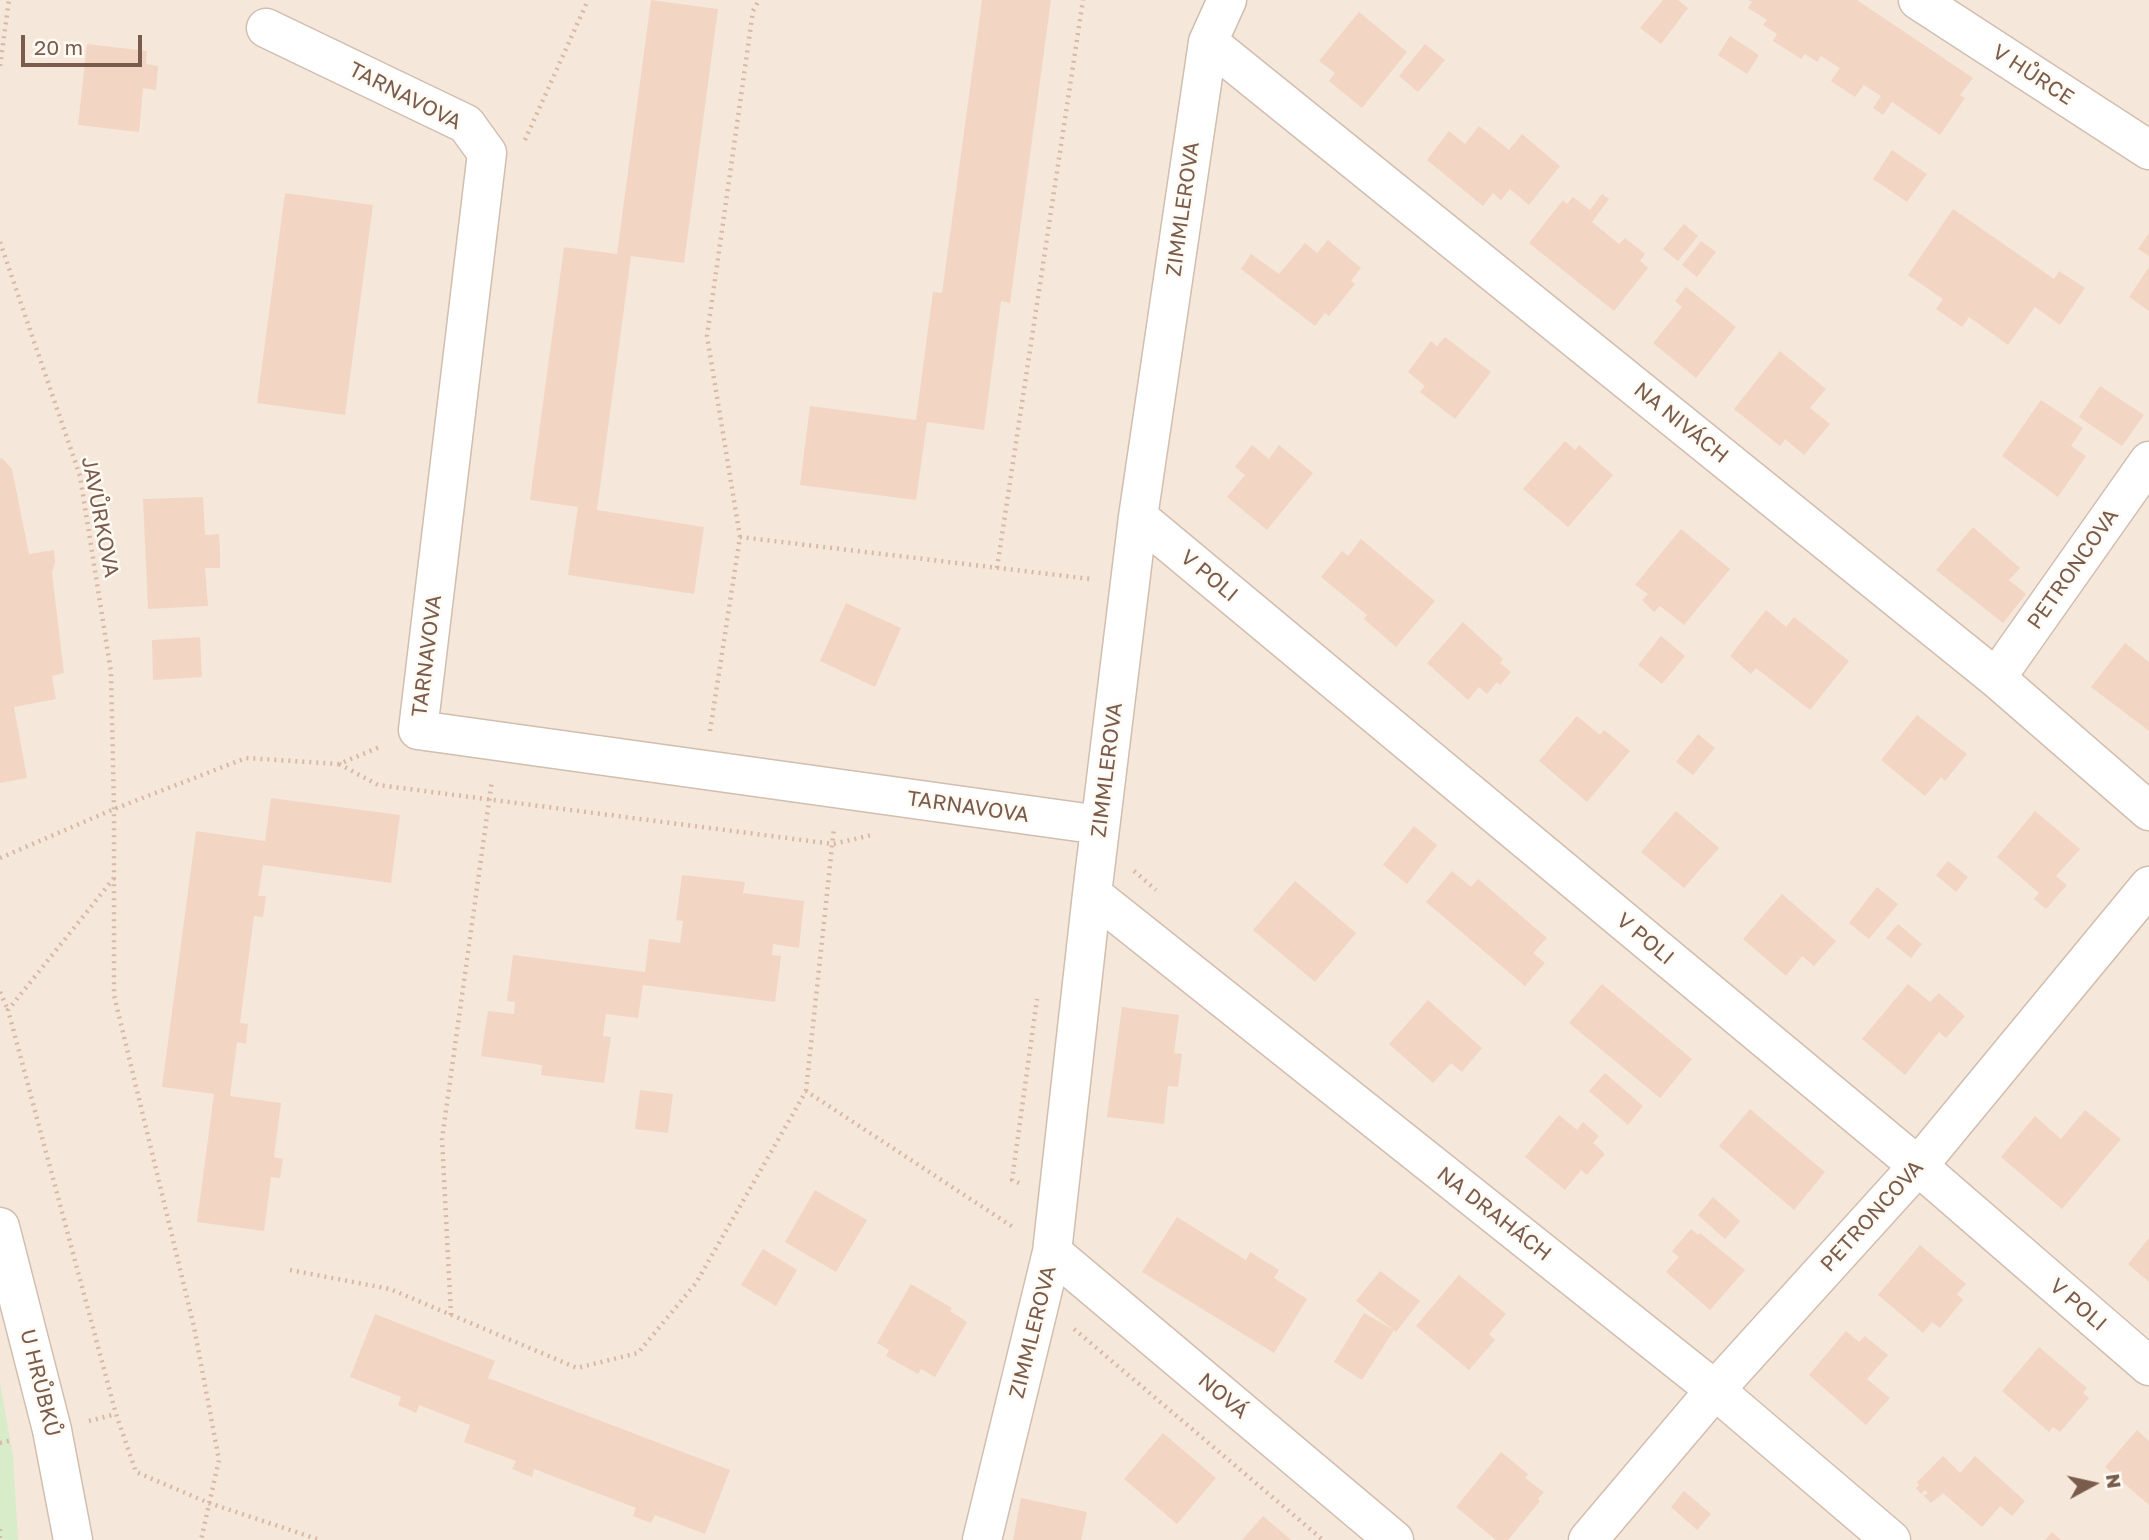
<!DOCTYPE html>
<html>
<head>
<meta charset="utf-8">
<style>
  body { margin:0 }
  #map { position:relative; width:2149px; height:1540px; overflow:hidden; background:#fdf6ec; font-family:"Golos Text",sans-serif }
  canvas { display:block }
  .north { position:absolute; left:2058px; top:1449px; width:70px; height:70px; -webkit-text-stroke:5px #fffaf3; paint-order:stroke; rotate:82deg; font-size:19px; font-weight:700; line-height:28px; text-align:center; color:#7a5c4d }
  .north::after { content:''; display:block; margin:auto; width:24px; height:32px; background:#7a5c4d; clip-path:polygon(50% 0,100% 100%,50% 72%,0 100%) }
  .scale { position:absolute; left:21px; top:35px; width:121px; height:32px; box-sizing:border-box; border:4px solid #7a5c4d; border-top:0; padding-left:9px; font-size:21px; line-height:24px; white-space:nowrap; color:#7a5c4d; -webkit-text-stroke:5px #fffaf3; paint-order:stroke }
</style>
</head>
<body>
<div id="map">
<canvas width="2149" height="1540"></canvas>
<div class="north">N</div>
<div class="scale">20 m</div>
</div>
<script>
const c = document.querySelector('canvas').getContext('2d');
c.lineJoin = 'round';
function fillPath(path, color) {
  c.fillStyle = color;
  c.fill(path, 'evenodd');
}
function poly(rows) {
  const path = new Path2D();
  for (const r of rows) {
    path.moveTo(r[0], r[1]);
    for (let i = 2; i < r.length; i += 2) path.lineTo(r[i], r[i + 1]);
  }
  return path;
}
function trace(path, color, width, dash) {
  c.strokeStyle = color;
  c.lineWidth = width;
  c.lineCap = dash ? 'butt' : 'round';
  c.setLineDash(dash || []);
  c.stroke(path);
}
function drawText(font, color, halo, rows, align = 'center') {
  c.font = font + ' "Golos Text",sans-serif';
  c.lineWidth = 5;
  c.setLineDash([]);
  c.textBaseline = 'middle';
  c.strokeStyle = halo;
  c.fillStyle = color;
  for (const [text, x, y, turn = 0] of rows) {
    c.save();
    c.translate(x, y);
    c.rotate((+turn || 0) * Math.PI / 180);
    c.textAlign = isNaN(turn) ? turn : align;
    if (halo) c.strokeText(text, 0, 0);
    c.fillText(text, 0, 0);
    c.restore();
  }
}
fillPath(poly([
  [0,0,2149,0,2149,1540,0,1540]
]), '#f5e8da');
fillPath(poly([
  [0,1383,13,1456,18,1540,0,1540]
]), '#d8ecc9');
fillPath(poly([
  [651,0,718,9,684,263,631,256,597,510,704,527,694,594,568,575,578,507,530,500,564,247,617,254],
  [982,0,1051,0,1010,303,1001,301,984,430,927,422,916,500,800,485,810,406,916,420,933,292,942,293],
  [1663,0,1678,0,1688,8,1661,44,1640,28],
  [1748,0,1857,0,1973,78,1960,95,1965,98,1940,135,1892,102,1883,115,1873,108,1881,96,1864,85,1855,97,1831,81,1840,68,1821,56,1817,62,1805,54,1801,59,1773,41,1777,34,1763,25,1767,20,1748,8,1752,2],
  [1359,12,1407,52,1362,108,1329,81,1335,73,1319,61],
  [1730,36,1759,55,1747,74,1718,55],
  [87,44,147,51,146,64,158,66,156,90,143,88,139,132,78,125],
  [1425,44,1445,60,1418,92,1399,76],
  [1479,126,1509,150,1522,134,1560,166,1529,205,1510,189,1501,200,1493,193,1483,206,1427,160,1449,131,1465,144],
  [1892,150,1927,174,1907,202,1873,179],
  [285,193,373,205,345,415,257,403],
  [1602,194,1609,199,1592,222,1619,244,1625,238,1645,254,1640,261,1648,268,1614,311,1529,243,1563,200,1567,204,1573,197,1590,210],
  [1953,209,2054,279,2059,271,2085,288,2060,325,2035,307,2008,345,1969,317,1962,327,1936,309,1943,299,1908,275],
  [1684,224,1698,236,1678,261,1663,249],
  [2149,233,2149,256,2138,249],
  [1328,240,1361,268,1351,281,1355,284,1329,316,1325,313,1315,326,1241,269,1251,254,1279,274,1305,243,1317,253],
  [1701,241,1716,252,1697,277,1682,265],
  [2149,267,2149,311,2129,297],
  [1686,287,1736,327,1696,378,1653,343,1682,307,1675,301],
  [1445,337,1491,372,1455,419,1420,392,1425,386,1408,372,1431,341,1437,346],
  [1780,351,1826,389,1810,408,1830,424,1804,455,1785,439,1780,446,1734,409],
  [2100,386,2144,415,2122,446,2079,417],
  [2041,400,2083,428,2071,446,2086,456,2058,497,2002,456],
  [1565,441,1575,450,1579,445,1613,475,1568,527,1523,489],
  [1252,445,1269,459,1279,445,1313,473,1267,530,1227,497,1245,475,1235,467],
  [2,458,12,469,29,554,54,550,55,562,52,573,64,673,52,676,56,699,14,707,27,778,0,783,0,459],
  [203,497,205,535,219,534,220,552,220,568,205,568,208,606,148,609,143,499],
  [1973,527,2020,568,2009,580,2026,594,2003,623,1936,570],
  [1681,529,1730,569,1684,625,1660,606,1654,612,1642,600,1648,594,1635,585],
  [1361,539,1435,601,1396,647,1364,619,1367,615,1321,577,1342,551,1348,556],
  [846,603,901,628,875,687,820,661],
  [1766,610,1786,627,1794,617,1849,661,1810,710,1756,668,1751,674,1730,656],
  [1463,622,1503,659,1500,663,1511,672,1500,685,1497,682,1487,694,1479,687,1468,700,1427,663],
  [1661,636,1685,656,1662,684,1638,665],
  [200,637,202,677,153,680,152,640],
  [2125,643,2149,662,2149,731,2091,687],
  [1917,715,1967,754,1945,781,1941,777,1925,796,1881,760],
  [1577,716,1600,735,1604,730,1630,751,1587,802,1539,761],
  [1698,734,1715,748,1693,775,1676,762],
  [271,798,400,815,391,883,263,865,258,896,266,896,263,917,254,916,240,1023,248,1024,246,1044,237,1042,230,1096,281,1103,274,1157,283,1159,280,1178,271,1177,264,1231,197,1222,214,1094,162,1087,196,831,265,841],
  [1676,811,1719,848,1684,888,1641,852],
  [2035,811,2080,849,2056,876,2067,885,2046,909,2034,899,2039,893,1997,857],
  [1414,826,1437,845,1407,884,1383,865],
  [1948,861,1968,877,1956,892,1936,875],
  [1452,871,1471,887,1478,879,1547,938,1533,953,1545,963,1525,986,1426,902],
  [682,875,745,882,743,893,804,901,799,948,773,944,772,955,781,956,775,1002,643,985,638,1018,606,1014,603,1036,611,1037,604,1083,541,1075,542,1065,481,1056,488,1011,514,1014,515,1002,507,1001,513,955,645,972,649,939,680,943,683,921,676,920],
  [1295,881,1356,933,1315,982,1253,930],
  [1877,887,1898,904,1869,939,1849,923],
  [1782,894,1836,941,1814,966,1802,956,1786,976,1743,939],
  [1898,924,1922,944,1911,958,1886,938],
  [1602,984,1692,1059,1660,1098,1569,1023],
  [1908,984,1930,1002,1939,993,1965,1016,1946,1038,1939,1032,1905,1075,1862,1039],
  [1428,1000,1482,1048,1462,1072,1451,1063,1433,1083,1389,1044],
  [1122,1007,1179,1015,1174,1053,1182,1054,1178,1087,1168,1086,1164,1124,1107,1117],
  [1605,1073,1643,1106,1628,1125,1589,1091],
  [640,1090,673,1094,668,1133,635,1129],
  [1750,1109,1825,1172,1794,1210,1719,1146],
  [2085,1110,2121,1139,2062,1209,2001,1157,2035,1116,2061,1139],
  [1559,1115,1577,1130,1583,1122,1599,1136,1593,1143,1605,1154,1587,1175,1581,1170,1565,1190,1525,1157],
  [815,1190,867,1220,836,1272,785,1242],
  [1713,1197,1740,1221,1725,1239,1698,1215],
  [1177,1217,1246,1260,1250,1252,1279,1270,1274,1278,1307,1299,1274,1353,1142,1272],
  [1691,1229,1698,1235,1700,1233,1745,1270,1710,1310,1666,1272,1679,1257,1672,1251],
  [2149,1238,2149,1282,2128,1264],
  [1920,1245,1966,1284,1957,1294,1963,1300,1940,1328,1932,1322,1923,1333,1878,1295],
  [763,1249,797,1270,776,1306,741,1285],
  [1380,1271,1420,1301,1396,1332,1394,1330,1362,1380,1334,1362,1364,1313,1394,1330,1356,1301],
  [1459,1275,1506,1314,1489,1334,1495,1340,1469,1370,1416,1326],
  [911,1284,952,1308,950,1311,967,1322,935,1377,921,1369,918,1374,886,1356,889,1350,877,1343],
  [375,1314,495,1361,488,1378,730,1470,705,1534,655,1515,651,1523,633,1516,636,1508,534,1469,532,1477,512,1469,516,1461,464,1442,470,1425,419,1405,416,1413,398,1405,401,1397,350,1377],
  [1846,1331,1859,1342,1865,1336,1888,1355,1867,1379,1890,1398,1866,1425,1809,1375],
  [2039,1347,2087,1388,2083,1393,2089,1398,2060,1432,2053,1427,2049,1432,2002,1391],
  [2137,1430,2149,1441,2149,1505,2105,1467],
  [1163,1433,1216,1478,1177,1524,1124,1479],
  [1501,1452,1528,1474,1525,1478,1544,1492,1538,1499,1540,1501,1508,1540,1496,1540,1456,1507],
  [1943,1456,1960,1473,1975,1456,2025,1501,2012,1516,2000,1506,1982,1527,1943,1493,1931,1503,1924,1496,1928,1493,1925,1490,1921,1494,1916,1488,1919,1485,1917,1482],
  [1684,1491,1711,1514,1697,1530,1671,1507],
  [1021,1498,1087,1512,1081,1540,1013,1540],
  [1263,1516,1291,1540,1242,1540],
  [2052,1532,2061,1540,2045,1540]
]), '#f3d5c3');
const minor = poly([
  [1918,0,2149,150],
  [266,28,466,124,487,153,418,730,1100,825],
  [1208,42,1996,678,2149,811],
  [1138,517,1918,1166,2149,1366],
  [1996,678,2149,461],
  [1092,894,1715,1390,1891,1540],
  [0,1227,52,1430,73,1540],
  [1052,1252,1394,1540],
  [982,1540,1052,1252,1092,894,1138,517,1208,42,1227,0],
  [1588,1540,1715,1390,1918,1166,2149,886]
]);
trace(minor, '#d1beb0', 41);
trace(poly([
  [0,66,9,0],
  [525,140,588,0],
  [0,242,80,476,111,672,114,809,114,995,194,1327,219,1460,201,1540],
  [740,537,707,336,753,11,759,0],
  [997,568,1083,0],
  [710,731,740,537,1091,579],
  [339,764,378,785,833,844,872,835],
  [0,858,114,809,246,758,339,764,382,746],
  [1134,871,1156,890],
  [114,878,8,1010,116,1414,136,1472,209,1503,320,1540],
  [0,992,8,1010],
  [806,1091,834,828],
  [1019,1183,1012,1180,1037,999],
  [290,1270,390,1289,577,1368,638,1353,696,1283,806,1091,1016,1229],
  [451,1315,442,1139,492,780],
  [1074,1329,1323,1540],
  [89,1421,116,1414],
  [0,1443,13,1440],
  [0,1529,0,1540]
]), '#d9b8a5', 4.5, [2, 5]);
trace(minor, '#fff', 38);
drawText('21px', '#7a5c4d', '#fffaf3', [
  ["V HŮRCE",2033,75,33],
  ["TARNAVOVA",405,96,27],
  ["ZIMMLEROVA",1183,209,-82],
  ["NA NIVÁCH",1681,423,39],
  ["JAVŮRKOVA",100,517,79],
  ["PETRONCOVA",2073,569,-55],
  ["V POLI",1209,576,40],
  ["TARNAVOVA",427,656,-83],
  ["ZIMMLEROVA",1107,770,-83],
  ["TARNAVOVA",968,807,8],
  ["V POLI",1645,939,40],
  ["NA DRAHÁCH",1494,1214,38],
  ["PETRONCOVA",1872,1216,-48],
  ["V POLI",2078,1305,41],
  ["ZIMMLEROVA",1033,1332,-76],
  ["U HRŮBKŮ",40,1383,76],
  ["NOVÁ",1223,1396,40]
]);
</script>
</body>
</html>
